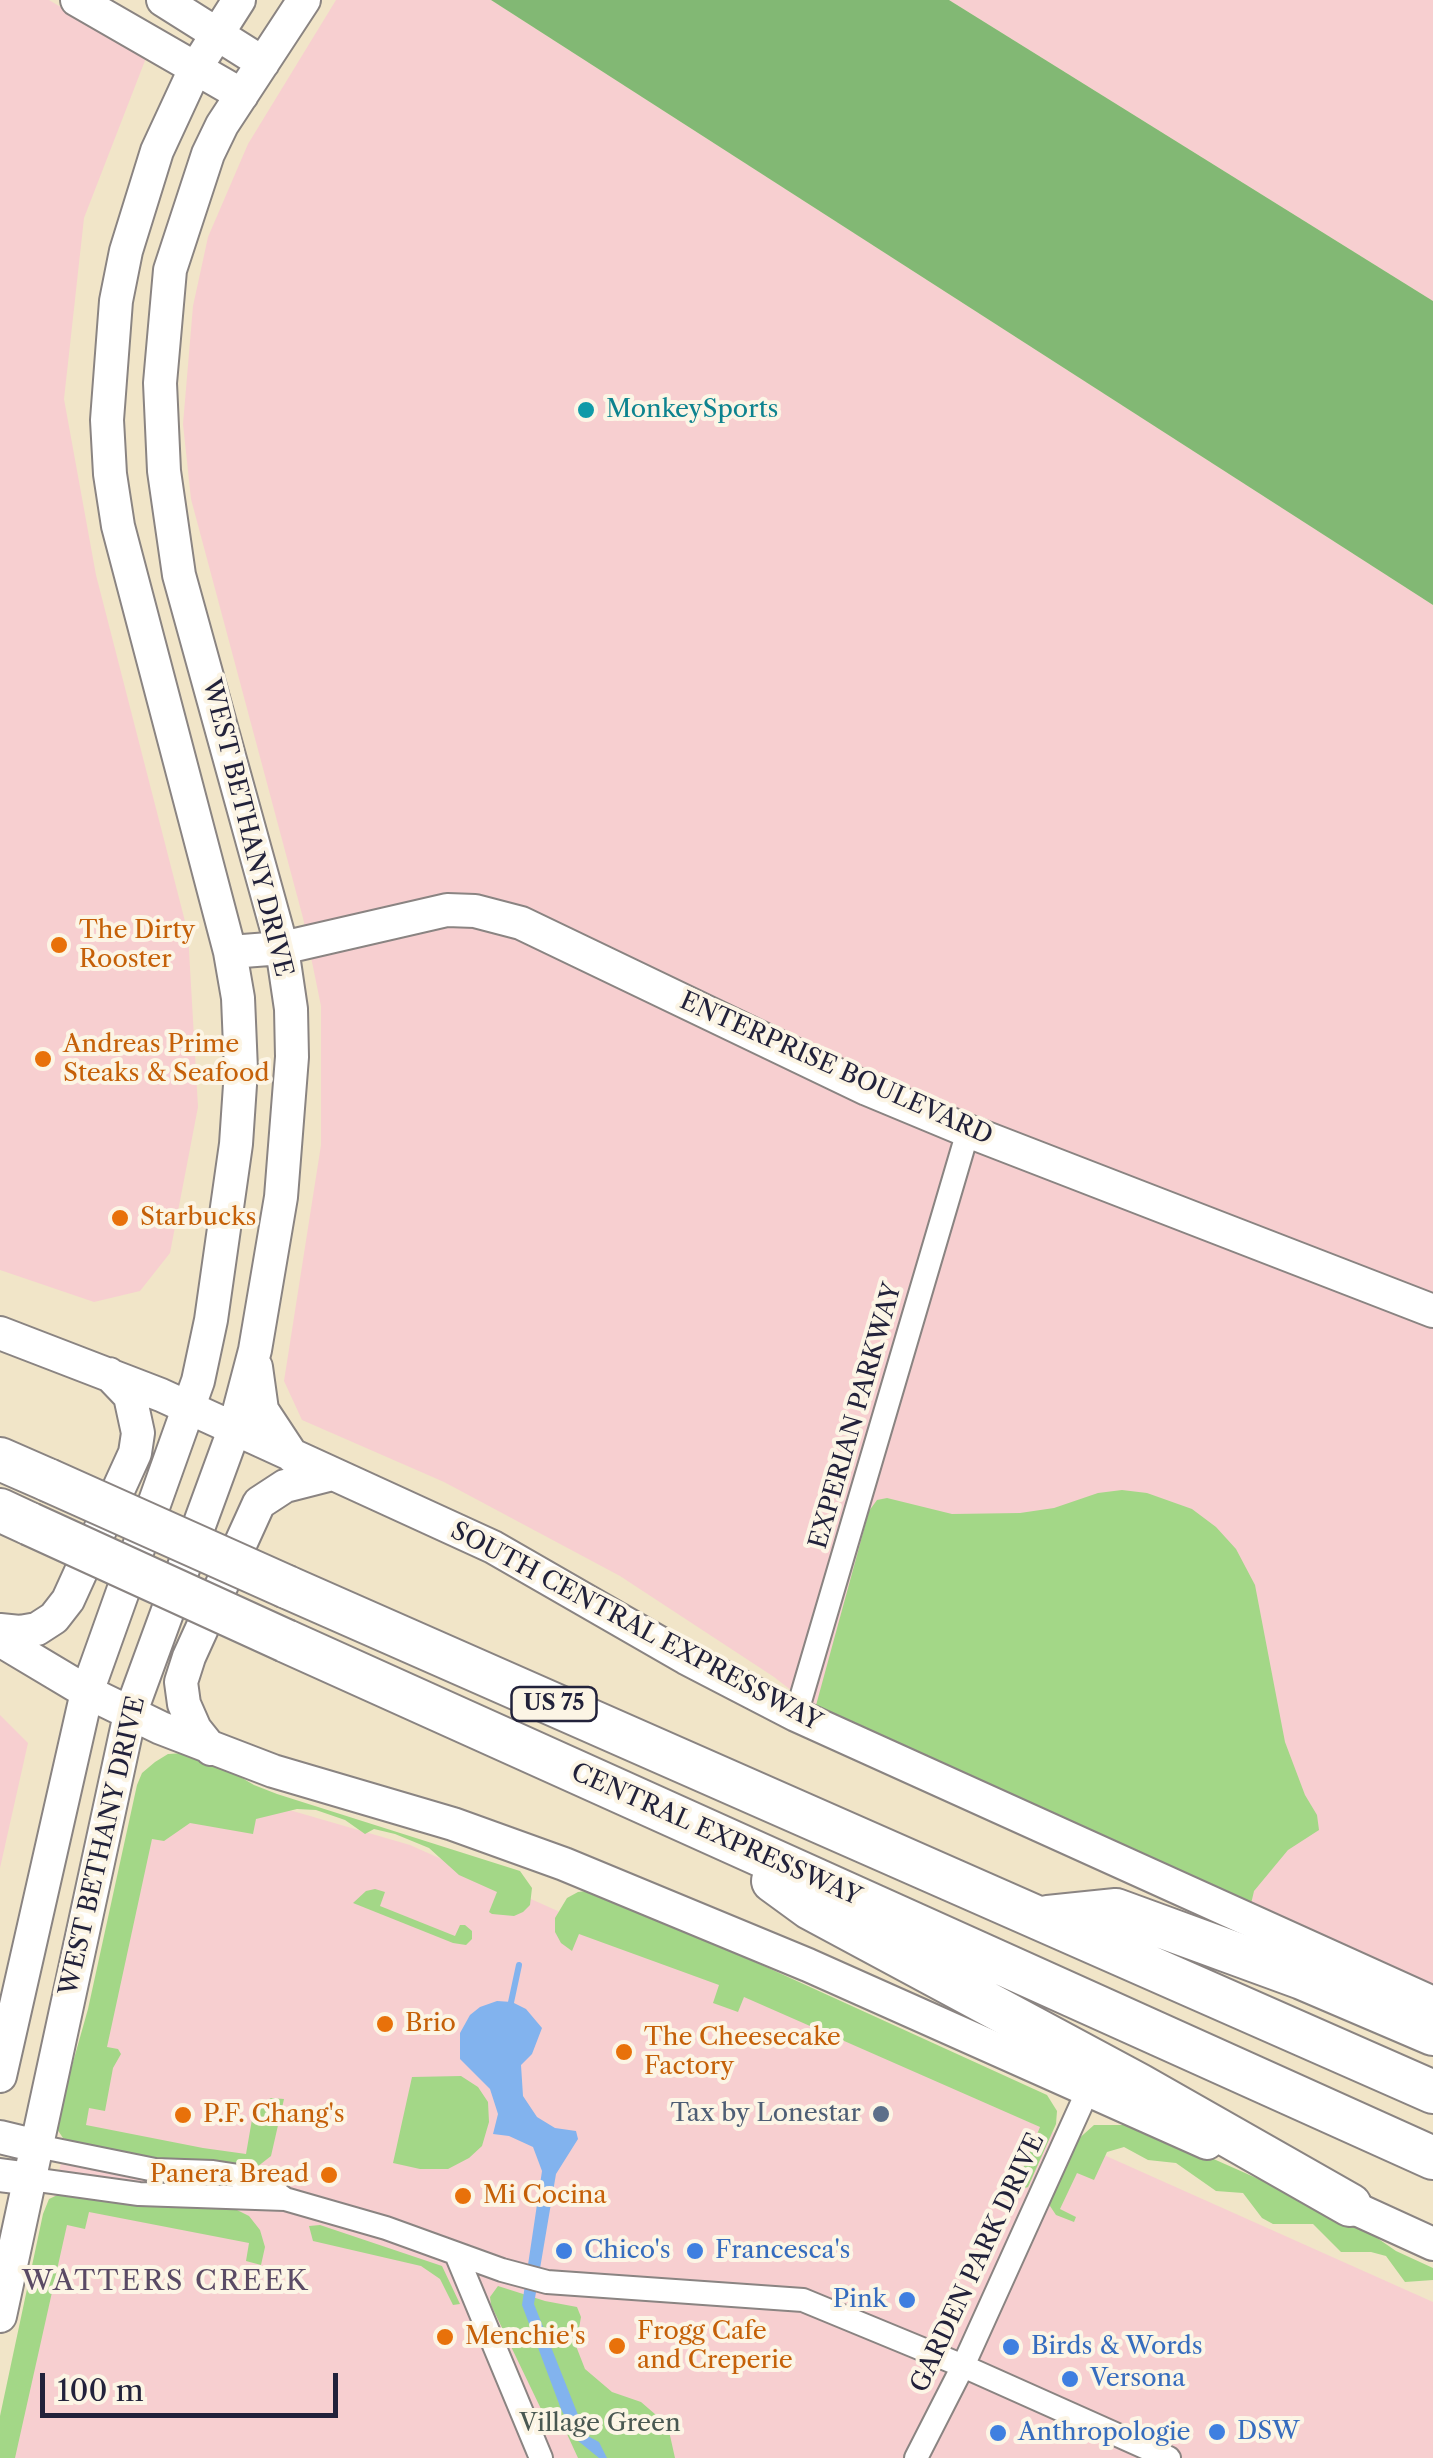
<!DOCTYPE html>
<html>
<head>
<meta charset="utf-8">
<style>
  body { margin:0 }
  #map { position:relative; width:1433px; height:2458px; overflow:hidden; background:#f1e5c8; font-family:"Libre Caslon Text",serif }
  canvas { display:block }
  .scale { position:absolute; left:40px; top:2373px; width:298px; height:45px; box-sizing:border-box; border:5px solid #22223b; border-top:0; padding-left:12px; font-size:30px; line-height:35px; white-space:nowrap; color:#22223b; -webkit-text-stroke:8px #fcf5e5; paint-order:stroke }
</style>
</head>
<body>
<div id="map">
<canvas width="1433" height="2458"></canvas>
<div class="scale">100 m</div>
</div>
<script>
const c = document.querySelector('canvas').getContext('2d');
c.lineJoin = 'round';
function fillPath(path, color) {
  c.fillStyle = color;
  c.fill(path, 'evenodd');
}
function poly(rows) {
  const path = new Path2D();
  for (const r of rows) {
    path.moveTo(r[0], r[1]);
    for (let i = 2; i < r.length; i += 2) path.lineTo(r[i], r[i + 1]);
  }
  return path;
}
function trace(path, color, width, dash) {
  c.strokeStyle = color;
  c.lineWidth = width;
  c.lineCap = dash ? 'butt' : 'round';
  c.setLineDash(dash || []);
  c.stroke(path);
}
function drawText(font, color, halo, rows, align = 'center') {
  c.font = font + ' "Libre Caslon Text",serif';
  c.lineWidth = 8;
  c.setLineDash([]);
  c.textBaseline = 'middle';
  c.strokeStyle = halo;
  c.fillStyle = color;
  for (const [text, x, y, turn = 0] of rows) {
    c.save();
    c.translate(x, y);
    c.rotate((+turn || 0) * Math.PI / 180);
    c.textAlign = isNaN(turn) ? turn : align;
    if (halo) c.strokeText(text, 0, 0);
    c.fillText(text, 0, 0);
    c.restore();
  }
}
fillPath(poly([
  [0,0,49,0,146,58,84,218,64,399,96,575,188,933,198,1107,170,1253,140,1291,94,1302,0,1270],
  [336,0,491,0,1433,605,1433,1985,815,1709,774,1677,620,1576,444,1482,302,1420,284,1381,321,1145,321,1006,303,918,191,499,183,424,193,306,208,237,248,144],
  [949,0,1433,0,1433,301],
  [0,1715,28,1743,0,1868],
  [148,1769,410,1845,1433,2302,1433,2458,0,2458,0,2439]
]), '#f7cfd0');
fillPath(poly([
  [1122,1490,1147,1493,1192,1509,1216,1527,1236,1549,1255,1585,1285,1742,1305,1795,1317,1815,1319,1830,1288,1850,1254,1891,1251,1904,815,1709,869,1511,877,1500,887,1498,952,1514,1020,1513,1054,1508,1098,1493],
  [185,1753,225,1768,254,1785,277,1794,520,1871,532,1888,530,1905,523,1912,514,1916,492,1914,489,1912,497,1892,459,1875,429,1848,395,1834,374,1829,365,1834,345,1820,316,1810,297,1809,256,1819,253,1834,190,1823,164,1841,152,1839,107,2047,118,2049,121,2054,113,2068,105,2111,89,2108,86,2125,203,2148,246,2154,254,2108,271,2098,284,2099,271,2156,257,2167,169,2164,73,2142,63,2138,55,2126,88,2009,137,1785,142,1773,155,1762,168,1754],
  [375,1889,385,1892,380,1906,455,1936,460,1925,465,1925,472,1931,472,1939,466,1945,453,1943,353,1903,366,1891],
  [594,1890,708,1935,753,1961,1047,2095,1057,2111,1056,2124,1028,2187,1013,2193,1040,2127,744,1997,738,2012,713,2003,719,1985,579,1934,572,1951,561,1943,555,1932,555,1918,567,1898,578,1892],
  [461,2076,478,2087,488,2102,489,2122,482,2146,469,2158,448,2169,420,2169,393,2163,412,2077],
  [1094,2125,1137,2125,1351,2220,1396,2251,1433,2268,1433,2280,1405,2282,1386,2256,1371,2252,1341,2252,1313,2224,1273,2224,1262,2218,1243,2193,1216,2191,1176,2163,1148,2160,1124,2147,1107,2152,1094,2180,1077,2173,1060,2209,1076,2217,1074,2222,1056,2215,1050,2206,1049,2197,1075,2142],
  [66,2191,233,2208,249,2216,260,2230,265,2247,261,2265,246,2261,249,2243,89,2212,85,2229,67,2225,15,2458,0,2458,0,2416,43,2214,49,2199],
  [320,2225,442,2266,460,2304,453,2305,440,2279,421,2266,313,2241,309,2226],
  [498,2286,545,2301,577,2307,581,2317,576,2346,585,2369,612,2392,641,2402,663,2421,669,2431,675,2458,578,2458,567,2434,542,2411,491,2305,490,2297]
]), '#a3d787');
fillPath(poly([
  [491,0,949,0,1433,301,1433,605]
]), '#82b874');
fillPath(poly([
  [497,2001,512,2002,526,2009,542,2028,532,2054,521,2065,523,2096,537,2117,555,2128,576,2131,578,2139,556,2174,534,2304,586,2435,599,2442,607,2458,599,2458,577,2440,561,2409,522,2305,542,2171,533,2147,509,2136,493,2134,498,2114,490,2089,460,2059,460,2033,470,2015,480,2007]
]), '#82b3ee');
trace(poly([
  [510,2007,519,1965]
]), '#82b3ee', 6);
const street = poly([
  [796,1715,968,1131],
  [37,2146,155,2170,213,2172,258,2179,285,2199],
  [31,2179,139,2194,285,2199,386,2228,502,2270,547,2282,803,2300,963,2366,1169,2458],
  [456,2254,541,2458],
  [916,2458,963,2366,1088,2090]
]);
const secondary = poly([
  [77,0,242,95],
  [163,0,263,63],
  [230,952,282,948,447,910,475,911,521,923,867,1089,968,1131,1433,1311],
  [0,1333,161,1395,493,1547,686,1658,796,1715,1433,2003],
  [256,1367,262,1410,293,1457],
  [0,1630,20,1632,37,1629,54,1618,68,1600,135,1453,138,1433,130,1396,109,1374],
  [0,1640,87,1692,161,1728,273,1771,453,1824,564,1864,808,1965,1207,2143],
  [211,1749,195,1729,184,1704,181,1682,189,1657,259,1503,285,1486,332,1474],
  [0,2076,87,1692,198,1381,211,1320,236,1144,241,1070,238,998,230,952,118,526,110,474,107,420,116,301,126,251,157,151,195,69,239,0],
  [0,2137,37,2146],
  [0,2175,31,2179],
  [1330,2197,1433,2244],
  [0,2316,130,1714,234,1430,255,1350,281,1197,292,1057,291,1009,282,948,179,575,164,471,160,383,170,270,208,154,222,125,304,0]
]);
const highway = poly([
  [0,1459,48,1480],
  [0,1510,30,1524],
  [287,1587,1433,2092],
  [286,1641,1433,2158],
  [773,1881,810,1908,1139,2085,1350,2205],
  [1048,1917,1116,1910,1302,1978,1433,2034]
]);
trace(street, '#8a8482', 26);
trace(secondary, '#8a8482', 36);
trace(highway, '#8a8482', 46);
trace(street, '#fff', 22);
trace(secondary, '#fff', 32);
trace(highway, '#fff', 42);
const highwayBridge = poly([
  [48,1480,287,1587],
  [30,1524,286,1641]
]);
trace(highwayBridge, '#8a8482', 46, []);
trace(highwayBridge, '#fff', 42);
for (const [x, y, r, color] of [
  [586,410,10,"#0f9aa8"],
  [59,945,10,"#e8710a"],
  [43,1059,10,"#e8710a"],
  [120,1218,10,"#e8710a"],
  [385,2024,10,"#e8710a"],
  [624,2052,10,"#e8710a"],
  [881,2114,10,"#5c6f8a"],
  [183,2115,10,"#e8710a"],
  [329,2175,10,"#e8710a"],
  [463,2196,10,"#e8710a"],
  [564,2251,10,"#3f7fe0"],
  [695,2251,10,"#3f7fe0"],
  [907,2300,10,"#3f7fe0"],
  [445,2337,10,"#e8710a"],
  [617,2346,10,"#e8710a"],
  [1011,2347,10,"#3f7fe0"],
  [1070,2379,10,"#3f7fe0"],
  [1217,2432,10,"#3f7fe0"],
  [998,2433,10,"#3f7fe0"]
]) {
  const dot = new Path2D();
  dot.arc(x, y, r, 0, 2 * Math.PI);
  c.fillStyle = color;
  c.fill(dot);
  trace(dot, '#fcf5e5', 4);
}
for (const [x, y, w] of [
  [554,1704,85]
]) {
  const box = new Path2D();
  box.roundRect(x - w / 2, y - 17, w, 34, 8);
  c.fillStyle = '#fcf5e5';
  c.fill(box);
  trace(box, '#22223b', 2.5);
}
drawText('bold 22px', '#22223b', null, [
  ["US 75",554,1704]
]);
drawText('25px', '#0d838f', '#fcf5e5', [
  ["MonkeySports",606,410]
], 'left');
drawText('25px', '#22223b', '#fcf5e5', [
  ["WEST BETHANY DRIVE",247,828,76],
  ["ENTERPRISE BOULEVARD",836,1069,24],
  ["EXPERIAN PARKWAY",856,1416,-74],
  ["SOUTH CENTRAL EXPRESSWAY",636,1627,28],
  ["CENTRAL EXPRESSWAY",716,1835,24],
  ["WEST BETHANY DRIVE",103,1846,-77],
  ["GARDEN PARK DRIVE",978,2263,-65]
]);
drawText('25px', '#c56008', '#fcf5e5', [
  ["The Dirty",79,931],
  ["Rooster",79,960],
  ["Andreas Prime",63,1045],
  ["Steaks & Seafood",63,1074],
  ["Starbucks",140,1218],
  ["Brio",405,2024],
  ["The Cheesecake",644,2038],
  ["Factory",644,2067],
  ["P.F. Chang's",203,2115],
  ["Panera Bread",309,2175,"right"],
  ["Mi Cocina",483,2196],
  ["Frogg Cafe",637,2332],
  ["and Creperie",637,2361],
  ["Menchie's",465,2337]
], 'left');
drawText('25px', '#4e5e75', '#fcf5e5', [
  ["Tax by Lonestar",861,2114]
], 'right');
drawText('25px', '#366cbe', '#fcf5e5', [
  ["Chico's",584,2251],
  ["Francesca's",715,2251],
  ["Pink",887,2300,"right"],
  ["Birds & Words",1031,2347],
  ["Versona",1090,2379],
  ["DSW",1237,2432],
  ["Anthropologie",1018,2433]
], 'left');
drawText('25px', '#495852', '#fcf5e5', [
  ["Village Green",600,2424]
]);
c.letterSpacing = '2.5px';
drawText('28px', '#5a4a65', '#fcf5e5', [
  ["WATTERS CREEK",166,2282]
]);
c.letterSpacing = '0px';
</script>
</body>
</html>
